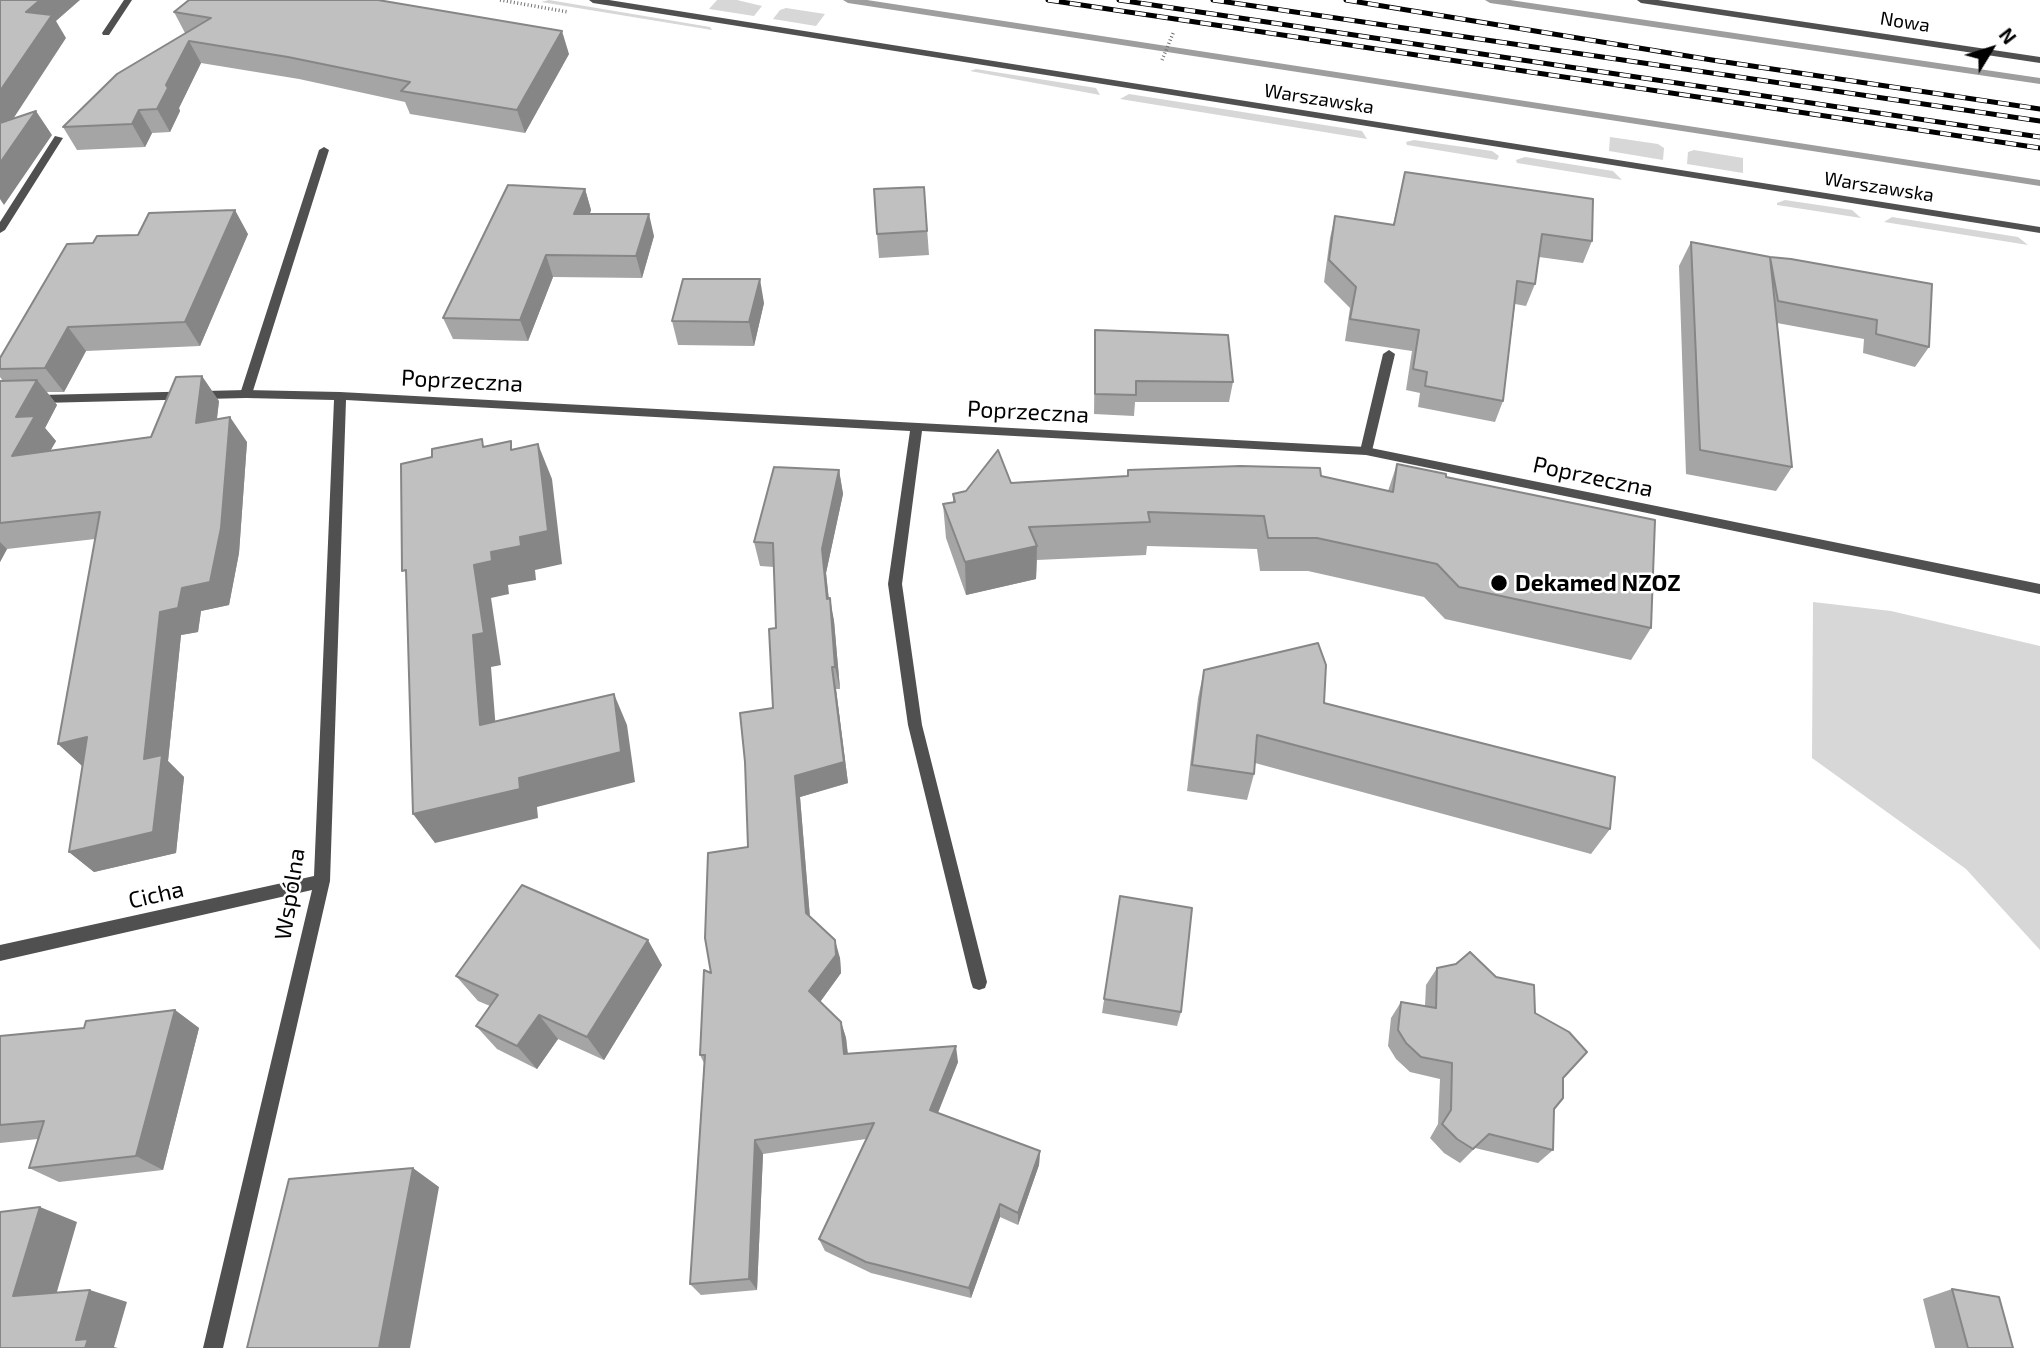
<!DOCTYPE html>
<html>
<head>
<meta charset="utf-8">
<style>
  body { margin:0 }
  #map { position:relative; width:2040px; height:1348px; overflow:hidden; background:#fff; font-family:"Exo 2",sans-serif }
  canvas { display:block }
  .north { position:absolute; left:1956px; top:14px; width:70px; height:70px; -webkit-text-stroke:5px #fff; paint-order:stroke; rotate:52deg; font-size:19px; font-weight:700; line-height:28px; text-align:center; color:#000 }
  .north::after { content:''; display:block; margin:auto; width:24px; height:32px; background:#000; clip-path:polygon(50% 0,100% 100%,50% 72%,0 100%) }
</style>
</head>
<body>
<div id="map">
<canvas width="2040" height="1348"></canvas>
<div class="north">N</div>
</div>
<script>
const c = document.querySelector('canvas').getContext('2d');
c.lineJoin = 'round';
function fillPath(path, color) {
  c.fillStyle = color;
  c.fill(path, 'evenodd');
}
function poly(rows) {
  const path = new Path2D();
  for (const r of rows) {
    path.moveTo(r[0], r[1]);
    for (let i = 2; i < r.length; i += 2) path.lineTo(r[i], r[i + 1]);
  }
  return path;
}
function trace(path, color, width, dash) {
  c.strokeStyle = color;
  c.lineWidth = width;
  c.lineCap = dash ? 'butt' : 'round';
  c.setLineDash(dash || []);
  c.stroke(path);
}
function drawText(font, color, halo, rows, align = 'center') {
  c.font = font + ' "Exo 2",sans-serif';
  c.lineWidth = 5;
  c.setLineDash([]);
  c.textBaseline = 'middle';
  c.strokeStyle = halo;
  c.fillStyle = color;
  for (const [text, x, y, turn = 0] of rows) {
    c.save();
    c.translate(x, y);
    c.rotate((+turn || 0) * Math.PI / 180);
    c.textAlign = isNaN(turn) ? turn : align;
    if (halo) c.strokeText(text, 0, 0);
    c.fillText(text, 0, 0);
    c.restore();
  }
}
fillPath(poly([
  [549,0,710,27,712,30,541,2],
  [717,0,737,0,762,6,754,16,709,9],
  [786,8,825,14,816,26,773,19,780,10],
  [976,69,1096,88,1100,95,970,71],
  [1129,94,1362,131,1367,139,1120,99],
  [1610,137,1658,144,1664,148,1663,160,1609,151],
  [1414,140,1492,151,1499,156,1497,160,1407,145,1406,142],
  [1694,150,1743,158,1743,173,1687,164,1688,152],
  [1525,157,1613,171,1622,180,1517,163,1516,160],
  [1785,200,1852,210,1861,218,1777,205,1777,203],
  [1892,217,2018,237,2028,245,1884,222],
  [1813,602,1891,611,2040,646,2040,950,1966,869,1812,758]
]), '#d7d7d7');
fillPath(poly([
  [843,0,867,0,2040,180,2040,186,848,3,843,0],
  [1485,0,1510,0,2040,78,2040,84,1490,3,1485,0]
]), '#9e9e9e');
trace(poly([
  [500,0,568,12],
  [1162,60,1174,31]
]), '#727272', 3.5, [1, 2.5]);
fillPath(poly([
  [124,0,132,0,109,35,103,35,102,33,124,0],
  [55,136,63,138,5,230,0,233,0,222,55,136],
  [324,147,329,150,252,394,246,398,242,397,240,394,319,150,324,147],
  [1389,350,1395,354,1372,451,1366,455,1360,451,1383,354,1389,350]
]), '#505050');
fillPath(poly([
  [589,0,609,0,2040,227,2040,233,593,3,589,0],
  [1637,0,1658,0,2040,57,2040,63,1641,3,1637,0],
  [246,390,340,392,1366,447,2040,584,2040,594,1366,455,922,431,902,584,922,725,987,982,985,988,979,990,973,988,971,982,908,725,888,584,910,431,346,400,330,881,223,1348,203,1348,312,890,0,961,0,945,314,876,334,400,246,398,0,404,0,396,246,390]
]), '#505050');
const rail = poly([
  [1048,0,2040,148],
  [1119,0,2040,137],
  [1213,0,2040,121],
  [1346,0,1712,60,2040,109]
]);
trace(rail, '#000', 5);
trace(rail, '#fff', 3.5, [11]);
fillPath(poly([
  [174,12,569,54,525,133,410,114,405,102,299,79,201,63,179,108,180,111,170,132,152,133,145,147,77,150,63,127,185,33],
  [1405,172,1592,241,1583,263,1539,257,1535,284,1526,306,1515,304,1503,401,1495,422,1418,407,1420,393,1406,390,1412,351,1345,341,1350,308,1324,282,1330,238,1335,216,1393,225],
  [924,187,929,255,879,258,877,234],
  [585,189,591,210,590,214,654,236,642,278,553,277,528,341,453,339,443,318],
  [248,234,200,346,86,351,64,392,47,392,57,405,45,428,56,441,50,451,151,437,219,401,217,420,247,442,239,553,229,605,201,611,198,632,181,635,168,761,184,777,176,853,94,872,69,852,83,766,95,539,7,549,0,562,0,381,3,381,0,377,0,358],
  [1691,242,1770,257,1929,347,1915,367,1863,353,1864,339,1777,323,1792,467,1776,491,1686,474,1679,266],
  [764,303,754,346,678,345,672,321],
  [1095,330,1233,382,1229,402,1135,402,1134,416,1094,414],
  [1397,464,1446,477,1651,628,1631,660,1445,619,1424,597,1308,571,1260,571,1257,549,1147,546,1146,555,1037,560,1036,579,966,595,946,538,943,504,953,502,953,494,1011,483,1127,476,1128,470,1321,476,1388,491],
  [839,470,843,494,826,573,829,599,834,621,840,689,836,689,848,783,800,797,810,917,840,958,841,973,820,1002,841,1022,846,1038,848,1053,958,1062,938,1113,1040,1151,1039,1165,1018,1225,1000,1217,971,1298,871,1273,825,1251,819,1239,866,1139,763,1154,757,1290,701,1295,690,1284,704,1063,700,1055,711,973,748,847,773,708,776,628,774,567,760,566,754,542],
  [1204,670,1324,703,1610,829,1591,854,1255,763,1254,774,1247,800,1187,791,1198,698],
  [1120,896,1181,1012,1177,1026,1102,1013],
  [662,965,604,1060,558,1039,537,1069,497,1049,476,1026,490,1006,478,1001,456,976],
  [1437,968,1535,1013,1563,1078,1554,1109,1553,1150,1538,1163,1475,1148,1460,1163,1444,1153,1430,1138,1438,1124,1440,1079,1410,1072,1396,1059,1388,1046,1391,1018,1401,1002,1425,1006,1426,985],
  [175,1010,199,1028,163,1170,59,1182,29,1168,38,1139,0,1143,0,1036,84,1028],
  [1952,1289,2013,1348,1935,1348,1923,1299]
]), '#a5a5a5');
fillPath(poly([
  [40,0,80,0,56,21,66,38,0,139,0,91,26,12],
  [562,31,569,54,525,133,517,110],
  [189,41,201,63,179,108,180,111,170,132,157,109,166,85],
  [139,110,152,133,145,147,132,124],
  [36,111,52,135,4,205,0,199,0,163],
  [585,189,591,210,581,235,574,214],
  [235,210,248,234,200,346,185,322],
  [649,214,654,236,642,278,636,256],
  [546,255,553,277,528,341,520,320],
  [760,279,764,303,754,346,749,322],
  [68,327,86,351,64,392,45,368],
  [202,376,219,401,213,448,196,423],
  [37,380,57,405,45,428,56,441,33,481,12,456,16,417],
  [230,417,247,442,239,553,229,605,201,611,198,632,181,635,168,761,184,777,176,853,94,872,69,852,144,759,160,612,182,588],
  [538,444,552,479,562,564,535,570,536,580,508,585,509,594,491,598,501,665,491,667,498,756,480,725,473,635,474,565,491,552,520,537],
  [839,470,843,494,826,573,831,622,827,599,822,549],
  [0,542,7,549,0,562],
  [1037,546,1036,579,966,595,965,562],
  [830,598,834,621,840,689,835,667],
  [832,667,836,689,848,783,800,797,811,931,806,913,795,776],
  [614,694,627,725,635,782,537,807,538,818,435,843,413,814,519,778],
  [87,737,82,766,58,744],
  [648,940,662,965,604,1060,587,1037],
  [835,940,840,958,841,973,815,1009,809,991],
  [175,1010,199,1028,163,1170,136,1156],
  [539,1015,558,1039,537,1069,517,1046],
  [841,1022,846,1038,849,1070,844,1054],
  [956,1046,958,1062,933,1125,930,1110],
  [755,1140,763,1154,757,1290,749,1279],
  [1040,1151,1039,1165,1018,1225,1018,1213],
  [413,1168,439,1187,410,1348,379,1348],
  [1000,1204,1000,1217,971,1298,969,1288],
  [40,1207,77,1222,52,1309,13,1296],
  [90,1290,127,1302,114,1347,118,1348,85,1348,76,1340]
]), '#868686');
const building = poly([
  [0,0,40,0,26,12,52,15,0,91,0,0],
  [189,0,378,0,562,31,517,110,401,91,410,82,288,57,189,41,166,85,168,88,157,109,139,110,132,124,63,127,117,74,211,18,174,12,189,0],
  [36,111,0,163,0,123,36,111],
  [1405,172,1593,199,1592,241,1542,234,1535,284,1517,281,1503,401,1425,386,1427,372,1413,369,1419,330,1350,319,1356,287,1329,260,1335,216,1394,225,1405,172],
  [508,185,585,189,574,214,649,214,636,256,546,255,520,320,443,318,508,185],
  [924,187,927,231,877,234,874,189,924,187],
  [235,210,185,322,68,327,45,368,0,369,0,358,67,244,93,243,97,236,138,235,149,213,235,210],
  [1691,242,1770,257,1792,467,1700,450,1691,242],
  [1770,257,1791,259,1932,284,1929,347,1876,334,1877,320,1778,301,1770,257],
  [683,279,760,279,749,322,672,321,683,279],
  [1095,330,1228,335,1233,382,1136,381,1136,395,1095,394,1095,330],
  [202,376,196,423,230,417,221,528,210,582,182,588,178,608,160,612,144,759,162,755,153,832,69,852,87,737,58,744,100,512,0,523,0,381,37,380,16,417,35,416,12,456,151,437,176,377,202,376],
  [482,439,483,447,511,441,511,450,538,444,548,531,520,537,521,546,491,552,492,561,474,565,484,633,473,635,480,725,614,694,621,752,519,778,520,789,413,814,406,570,402,571,401,464,432,457,432,449,482,439],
  [998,450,1011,483,1128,476,1128,470,1240,466,1320,468,1321,476,1393,492,1397,464,1446,474,1446,477,1655,520,1651,628,1459,587,1437,564,1317,538,1268,538,1264,516,1148,512,1150,522,1029,527,1037,546,965,562,943,504,955,502,953,494,966,491,998,450],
  [774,467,839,470,822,549,827,599,830,598,835,667,832,667,844,762,795,776,806,913,835,940,836,955,809,991,841,1022,844,1054,956,1046,930,1110,1040,1151,1018,1213,1000,1204,969,1288,866,1262,819,1239,874,1123,755,1140,749,1279,690,1284,705,1055,700,1055,704,970,711,973,705,938,708,853,748,847,745,762,740,713,773,708,769,629,776,628,773,543,754,542,774,467],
  [1318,643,1326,665,1324,703,1615,777,1610,829,1257,735,1254,774,1192,765,1204,670,1318,643],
  [522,885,648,940,587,1037,539,1015,517,1046,476,1026,498,995,456,976,522,885],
  [1120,896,1192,908,1181,1012,1104,999,1120,896],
  [1470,952,1496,977,1534,985,1535,1013,1569,1032,1587,1052,1563,1078,1563,1098,1554,1109,1553,1150,1489,1134,1473,1149,1457,1139,1442,1124,1451,1110,1452,1063,1421,1057,1406,1043,1398,1030,1401,1002,1436,1008,1437,968,1456,964,1470,952],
  [175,1010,136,1156,29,1168,44,1121,0,1125,0,1036,84,1028,86,1021,175,1010],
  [413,1168,379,1348,247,1348,289,1179,413,1168],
  [40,1207,13,1296,90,1290,76,1340,88,1339,85,1348,0,1348,0,1212,40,1207],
  [1952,1289,1999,1297,2013,1348,1968,1348,1952,1289]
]);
fillPath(building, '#c0c0c0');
trace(building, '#868686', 2);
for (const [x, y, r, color] of [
  [1499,583,9,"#000"]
]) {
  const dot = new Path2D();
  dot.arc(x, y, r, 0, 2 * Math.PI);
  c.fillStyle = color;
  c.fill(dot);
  trace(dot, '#fff', 2.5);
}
drawText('19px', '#000', '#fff', [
  ["Nowa",1905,22,9],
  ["Warszawska",1319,99,9],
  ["Warszawska",1879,187,9]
]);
drawText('23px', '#000', '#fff', [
  ["Poprzeczna",462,381,3],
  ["Poprzeczna",1028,412,3],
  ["Poprzeczna",1593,477,12],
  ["Wspólna",290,894,-81],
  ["Cicha",156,895,-13]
]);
drawText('bold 23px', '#000', '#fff', [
  ["Dekamed NZOZ",1515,583]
], 'left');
</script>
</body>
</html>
